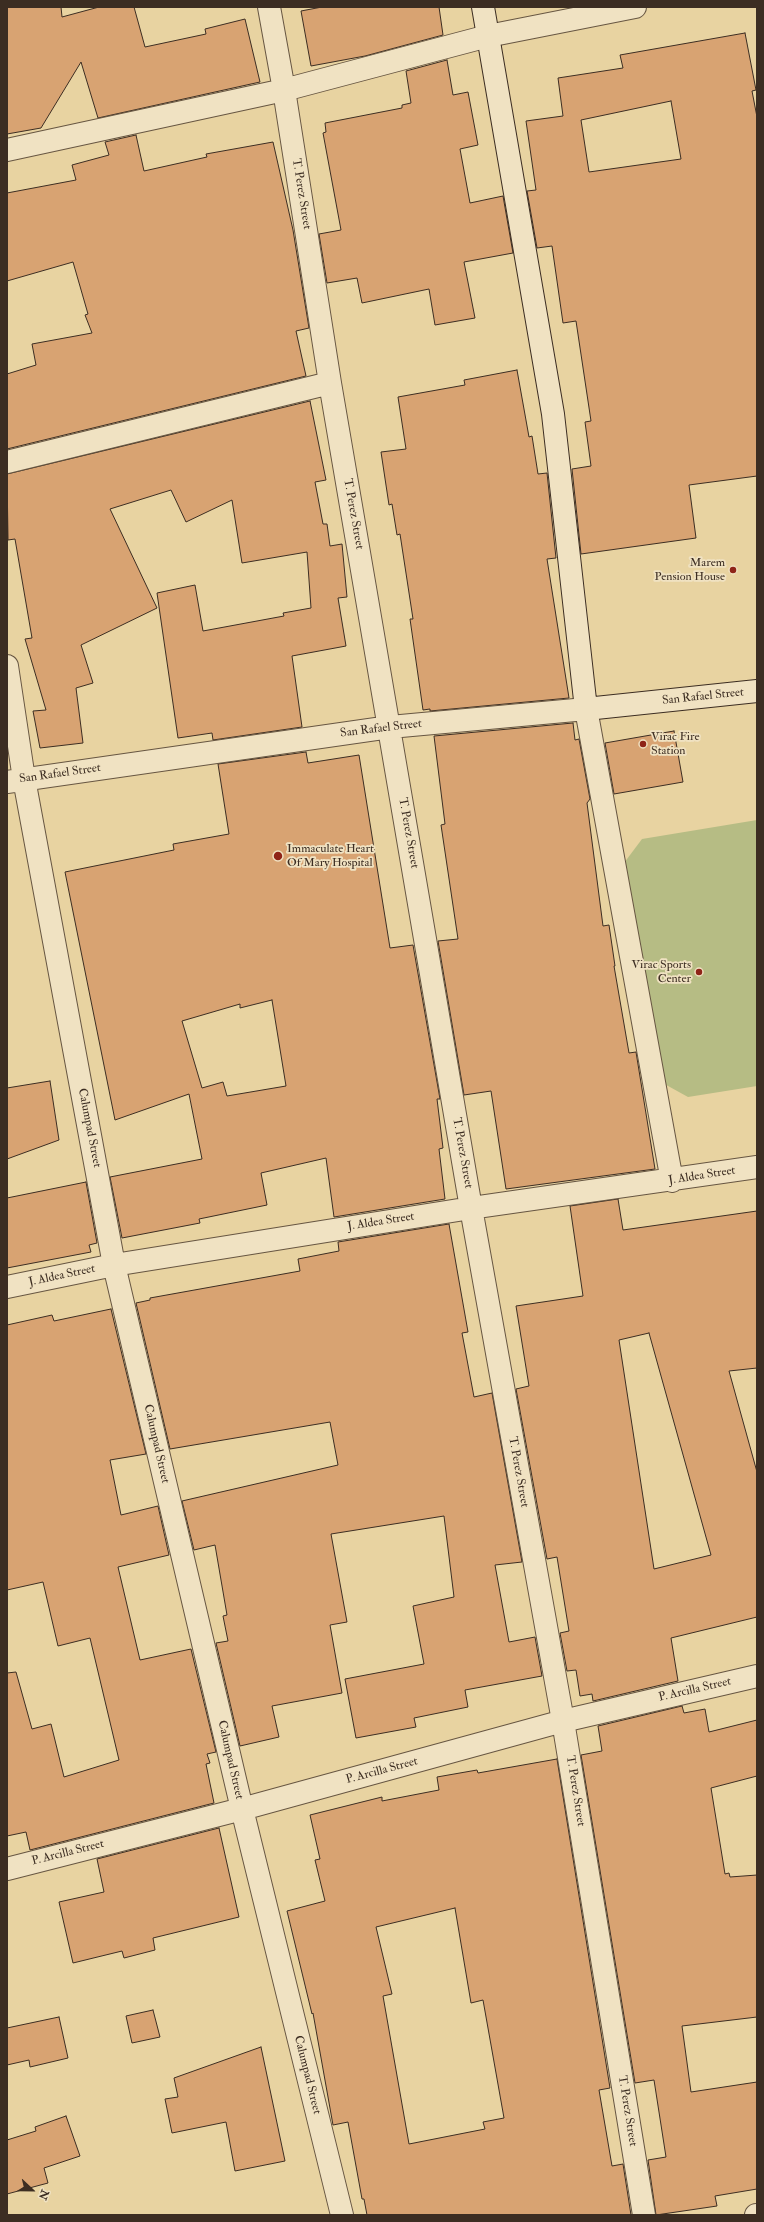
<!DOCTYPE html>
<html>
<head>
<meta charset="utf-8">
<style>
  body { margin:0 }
  #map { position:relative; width:764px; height:2222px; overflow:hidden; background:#e8d3a1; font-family:"IM FELL Double Pica",serif }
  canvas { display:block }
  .frame { position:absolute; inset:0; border:8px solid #3c2d22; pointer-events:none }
  .north { position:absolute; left:12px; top:2170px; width:40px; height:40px; -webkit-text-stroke:3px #f0e2c2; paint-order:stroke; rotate:112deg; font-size:11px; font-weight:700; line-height:16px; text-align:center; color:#3c2d22 }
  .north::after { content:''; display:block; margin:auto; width:14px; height:18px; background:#3c2d22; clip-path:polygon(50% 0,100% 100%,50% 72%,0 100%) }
</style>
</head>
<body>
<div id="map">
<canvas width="764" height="2222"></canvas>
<div class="frame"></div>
<div class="north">N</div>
</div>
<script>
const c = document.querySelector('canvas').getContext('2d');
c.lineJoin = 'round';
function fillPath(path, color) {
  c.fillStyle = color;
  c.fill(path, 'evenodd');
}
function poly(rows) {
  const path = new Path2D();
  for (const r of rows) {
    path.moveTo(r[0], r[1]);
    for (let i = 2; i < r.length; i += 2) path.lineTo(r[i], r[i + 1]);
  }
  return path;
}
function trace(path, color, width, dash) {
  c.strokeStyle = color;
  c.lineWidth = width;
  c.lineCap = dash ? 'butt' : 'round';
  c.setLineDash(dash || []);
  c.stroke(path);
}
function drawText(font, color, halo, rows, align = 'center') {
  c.font = font + ' "IM FELL Double Pica",serif';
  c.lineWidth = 3.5;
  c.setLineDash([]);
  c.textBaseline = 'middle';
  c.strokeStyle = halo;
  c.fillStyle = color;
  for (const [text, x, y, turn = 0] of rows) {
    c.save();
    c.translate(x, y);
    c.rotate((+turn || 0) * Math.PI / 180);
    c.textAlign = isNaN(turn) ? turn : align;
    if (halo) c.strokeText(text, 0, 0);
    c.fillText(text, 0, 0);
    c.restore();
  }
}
fillPath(poly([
  [757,820,757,1086,688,1097,659,1081,624,863,642,839]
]), '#b6bc84');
const building = poly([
  [7,7,61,7,62,17,99,7,134,7,145,47,206,34,205,29,245,19,260,82,98,118,81,62,41,128,7,134,7,7],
  [322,7,439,7,443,35,365,56,311,66,301,11,322,7],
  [745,33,756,90,752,91,757,117,757,476,689,485,696,538,581,554,572,469,591,466,585,422,591,421,576,321,563,323,552,246,537,248,527,191,536,190,526,121,563,116,558,78,623,68,620,55,745,33],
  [671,101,681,159,589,172,581,120,671,101],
  [447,60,453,95,468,92,478,145,460,149,470,203,503,196,513,253,464,262,475,318,435,325,429,289,362,303,357,278,327,283,319,234,341,230,323,133,326,132,325,123,402,108,402,105,411,103,406,71,447,60],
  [136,135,144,171,207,157,206,154,273,142,293,230,309,328,296,331,306,376,7,449,7,374,36,365,32,344,92,333,85,315,88,314,73,262,7,281,7,193,76,180,72,165,109,155,105,142,136,135],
  [517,370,529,437,532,436,538,474,547,473,556,558,547,559,569,698,430,711,430,709,423,710,410,619,413,619,400,534,397,535,392,504,389,505,381,452,406,449,398,397,465,385,464,380,517,370],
  [310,401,326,480,315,482,323,524,327,524,330,546,342,544,347,597,338,598,346,646,292,656,302,727,213,740,212,733,178,738,157,593,195,585,203,631,284,616,283,613,311,608,307,552,242,563,232,500,186,522,171,490,110,509,157,608,81,645,93,683,76,688,83,743,40,748,33,711,46,710,25,639,32,638,15,539,8,540,7,474,310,401],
  [573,723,575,740,579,739,590,799,587,803,603,926,609,925,615,966,614,966,629,1053,636,1052,655,1169,506,1189,491,1091,464,1095,438,941,458,939,441,825,445,824,434,736,573,723],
  [674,731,683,782,614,794,605,743,674,731],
  [306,752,308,763,359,755,390,948,413,945,440,1099,437,1099,443,1148,439,1149,445,1199,334,1217,326,1158,261,1173,267,1205,199,1219,200,1223,122,1238,110,1177,202,1159,189,1094,115,1120,65,872,174,850,173,844,229,834,218,764,306,752],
  [272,1000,286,1086,227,1096,223,1082,202,1088,182,1021,240,1004,240,1008,272,1000],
  [50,1081,59,1140,7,1159,7,1088,50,1081],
  [86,1182,97,1243,89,1245,91,1252,7,1268,7,1198,86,1182],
  [618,1199,623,1230,757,1211,757,1368,729,1371,757,1472,757,1617,671,1638,678,1681,593,1701,592,1694,580,1696,576,1670,567,1671,560,1633,569,1631,557,1557,547,1559,516,1389,529,1386,516,1306,583,1296,570,1206,618,1199],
  [649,1333,711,1555,654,1569,619,1340,649,1333],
  [449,1224,468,1332,462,1333,474,1397,492,1393,522,1562,495,1565,509,1642,535,1637,542,1676,465,1690,468,1707,414,1718,416,1727,356,1738,345,1679,424,1664,413,1606,454,1597,444,1516,331,1534,347,1622,330,1625,342,1693,272,1706,279,1737,240,1746,216,1643,228,1641,223,1616,227,1615,215,1545,194,1550,182,1501,338,1465,330,1422,170,1449,136,1303,150,1300,150,1298,300,1271,298,1259,339,1251,338,1242,449,1224],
  [111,1309,146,1454,110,1460,121,1515,158,1506,169,1555,118,1567,140,1660,191,1649,216,1752,207,1754,210,1763,206,1764,214,1803,30,1850,26,1832,7,1836,7,1673,16,1672,32,1729,51,1724,64,1777,119,1760,90,1638,58,1646,43,1582,7,1590,7,1325,52,1315,54,1321,111,1309],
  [682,1706,684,1713,705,1709,709,1732,757,1720,757,1776,711,1788,725,1874,729,1873,730,1877,757,1875,757,2017,682,2026,691,2092,757,2082,757,2189,715,2196,717,2206,656,2215,648,2160,666,2157,654,2080,635,2083,581,1755,602,1751,598,1726,682,1706],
  [557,1759,610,2088,599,2090,612,2166,623,2164,631,2215,367,2215,364,2199,362,2199,348,2122,333,2125,313,2013,312,2014,287,1911,325,1901,315,1860,320,1859,310,1815,382,1797,382,1801,439,1790,437,1777,477,1770,478,1773,557,1759],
  [455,1908,471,2003,483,2000,504,2118,483,2122,485,2129,409,2144,383,1996,392,1994,376,1927,455,1908],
  [219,1828,239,1917,153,1938,155,1950,124,1958,122,1951,73,1963,59,1902,104,1892,97,1859,219,1828],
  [153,2010,160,2037,132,2043,126,2016,153,2010],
  [59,2017,68,2058,30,2067,29,2060,7,2065,7,2028,59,2017],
  [261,2047,285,2161,235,2171,226,2122,172,2133,165,2099,178,2097,174,2078,261,2047],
  [66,2116,80,2156,44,2168,48,2183,7,2194,7,2140,36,2131,35,2127,66,2116]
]);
fillPath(building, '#d8a372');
trace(building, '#3c2d22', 1);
const minor = poly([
  [269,7,284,90,330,383,471,1208,563,1721,644,2215],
  [7,150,284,90,488,36],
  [7,462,330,383],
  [7,666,24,779,114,1265,242,1809,342,2215],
  [7,782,390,727,586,709,672,1181],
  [7,1287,114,1265,471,1208,757,1167],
  [7,1869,242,1809,563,1721,757,1676],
  [756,2215,757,2215]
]);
const tertiary = poly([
  [488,36,635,7]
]);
const secondary = poly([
  [483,7,553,414,586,709,757,691]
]);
trace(minor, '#675642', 24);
trace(tertiary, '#675642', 24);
trace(secondary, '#3c2d22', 24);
trace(minor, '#f0e2c2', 22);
trace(tertiary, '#f0e2c2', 22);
trace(secondary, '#f0e2c2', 22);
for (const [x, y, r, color] of [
  [733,570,4,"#8f2418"],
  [643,744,4,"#8f2418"],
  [278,856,5,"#8f2418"],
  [699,972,4,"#8f2418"]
]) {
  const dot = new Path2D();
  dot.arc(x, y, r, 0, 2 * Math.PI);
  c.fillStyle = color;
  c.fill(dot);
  trace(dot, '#f0e2c2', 1.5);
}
drawText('12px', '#3c2d22', '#f0e2c2', [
  ["T. Perez Street",301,194,81],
  ["T. Perez Street",353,514,80],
  ["San Rafael Street",703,697,-6],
  ["San Rafael Street",381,729,-7],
  ["San Rafael Street",60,774,-8],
  ["T. Perez Street",408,833,80],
  ["Calumpad Street",89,1128,79],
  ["T. Perez Street",462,1153,80],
  ["J. Aldea Street",702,1176,-9],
  ["J. Aldea Street",381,1222,-9],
  ["J. Aldea Street",62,1276,-12],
  ["Calumpad Street",156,1444,77],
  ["T. Perez Street",518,1472,80],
  ["P. Arcilla Street",695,1690,-13],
  ["Calumpad Street",230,1760,77],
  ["P. Arcilla Street",382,1771,-15],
  ["T. Perez Street",575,1791,81],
  ["P. Arcilla Street",68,1853,-14],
  ["Calumpad Street",307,2075,76],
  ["T. Perez Street",627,2111,81]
]);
drawText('12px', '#3c2d22', '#f0e2c2', [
  ["Marem",725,563],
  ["Pension House",725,577],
  ["Virac Fire",651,737,"left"],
  ["Station",651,751,"left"],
  ["Immaculate Heart",287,849,"left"],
  ["Of Mary Hospital",287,863,"left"],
  ["Virac Sports",691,965],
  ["Center",691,979]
], 'right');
</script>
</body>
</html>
